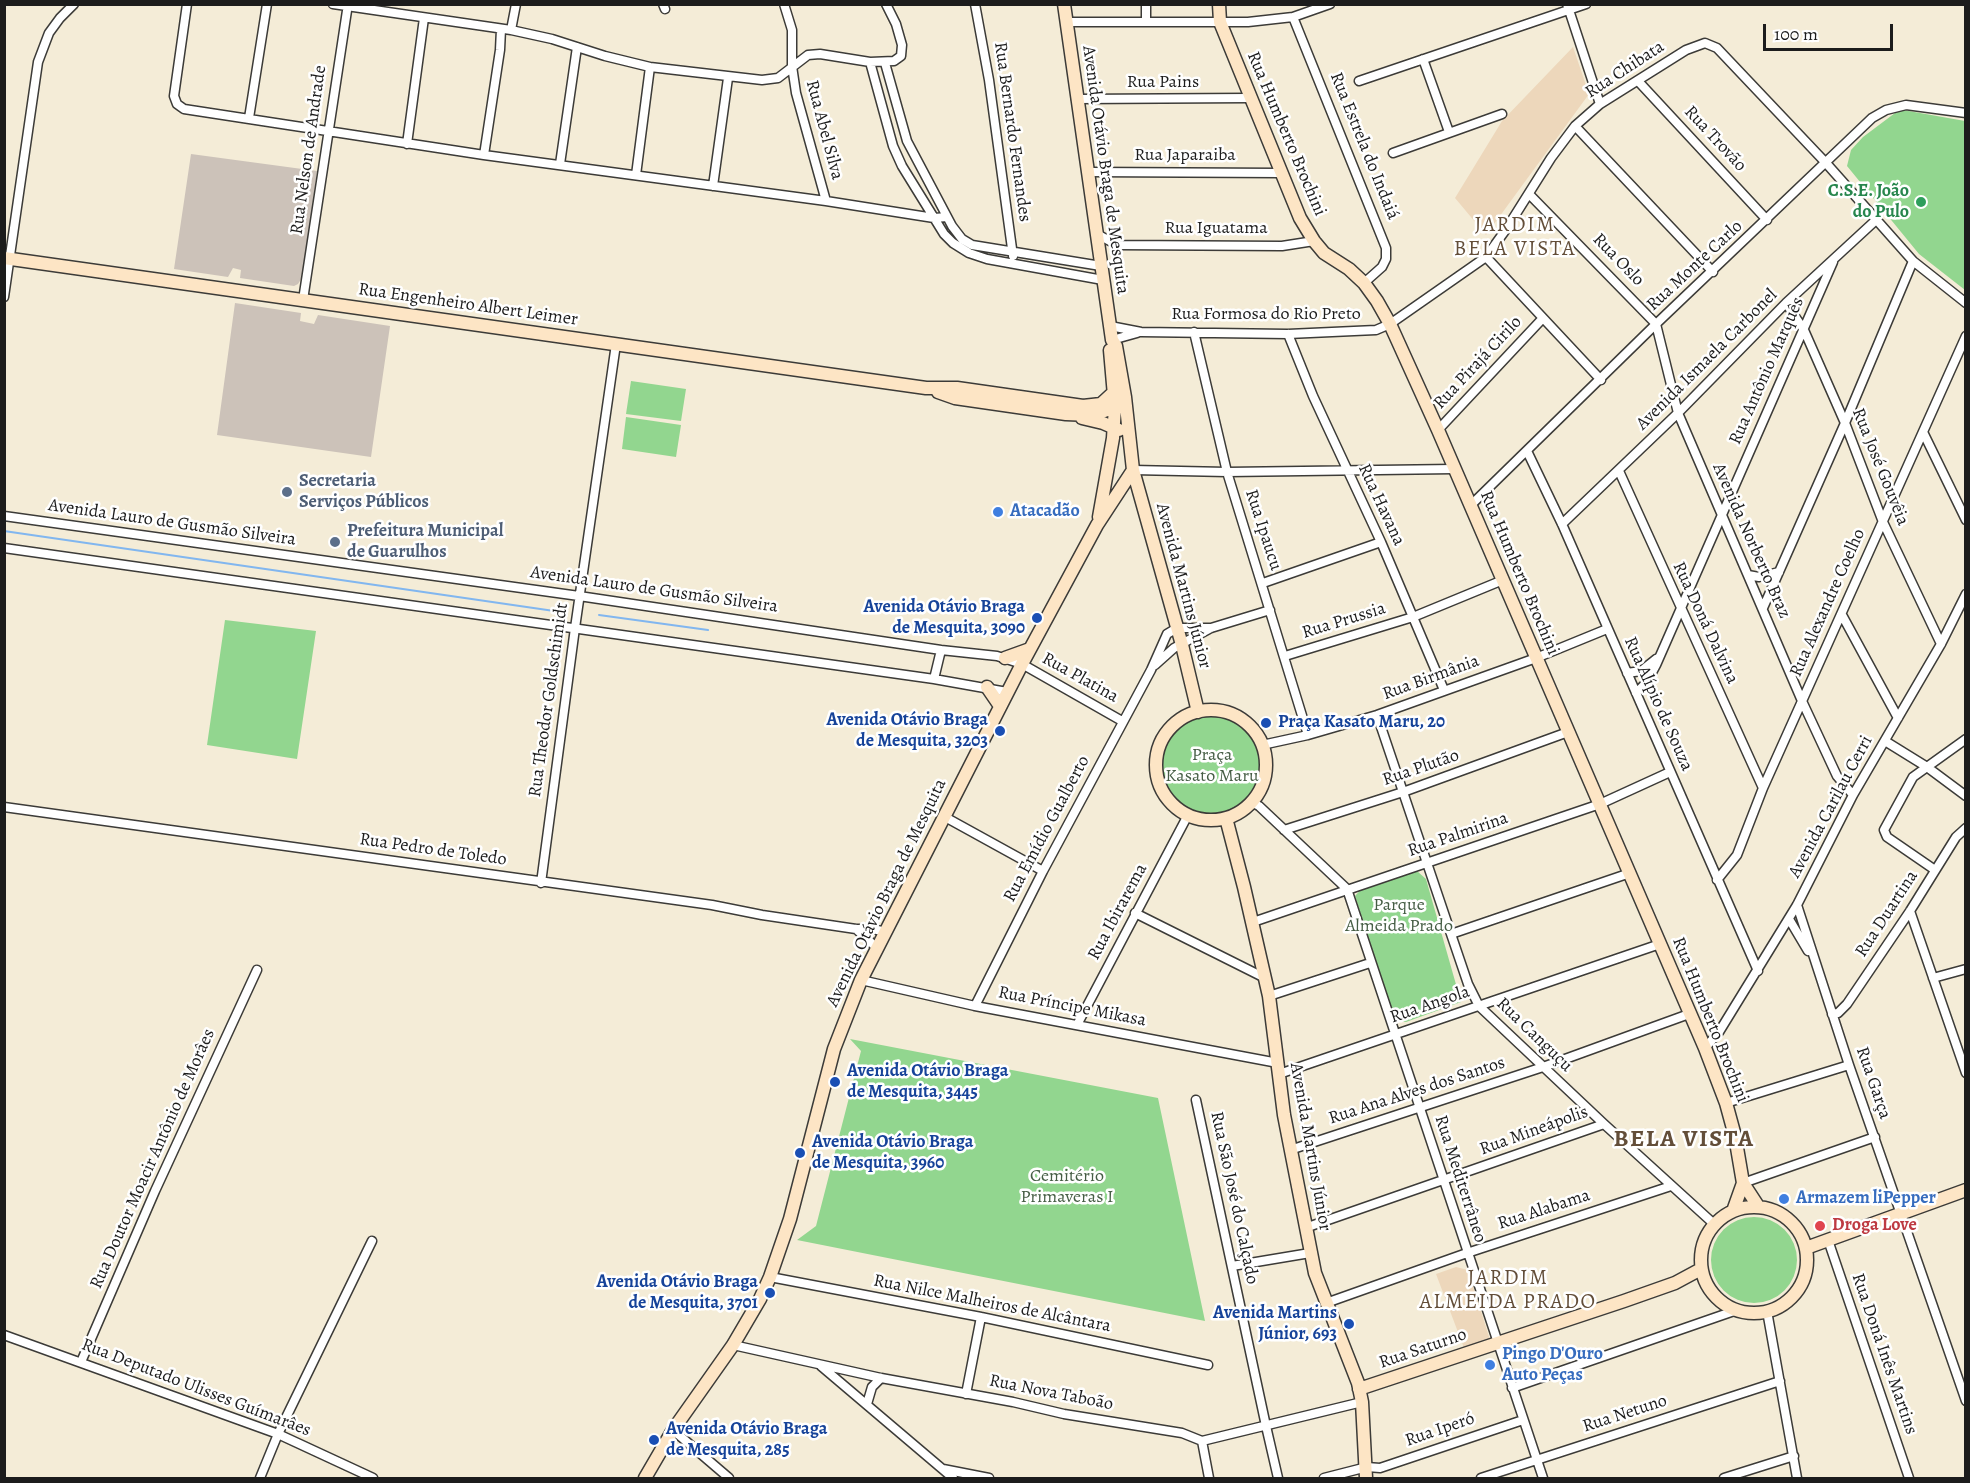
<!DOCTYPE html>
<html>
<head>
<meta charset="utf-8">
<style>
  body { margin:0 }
  #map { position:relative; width:1970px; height:1483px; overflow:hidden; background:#f4ecd7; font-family:Alegreya,serif }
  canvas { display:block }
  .frame { position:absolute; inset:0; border:6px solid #1c1c1c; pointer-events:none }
  .scale { position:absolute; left:1763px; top:24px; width:130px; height:27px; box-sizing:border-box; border:3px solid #1c1c1c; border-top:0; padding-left:8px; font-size:18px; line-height:21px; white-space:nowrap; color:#1c1c1c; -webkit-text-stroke:4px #fff; paint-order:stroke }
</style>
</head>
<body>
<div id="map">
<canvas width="1970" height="1483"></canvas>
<div class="frame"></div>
<div class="scale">100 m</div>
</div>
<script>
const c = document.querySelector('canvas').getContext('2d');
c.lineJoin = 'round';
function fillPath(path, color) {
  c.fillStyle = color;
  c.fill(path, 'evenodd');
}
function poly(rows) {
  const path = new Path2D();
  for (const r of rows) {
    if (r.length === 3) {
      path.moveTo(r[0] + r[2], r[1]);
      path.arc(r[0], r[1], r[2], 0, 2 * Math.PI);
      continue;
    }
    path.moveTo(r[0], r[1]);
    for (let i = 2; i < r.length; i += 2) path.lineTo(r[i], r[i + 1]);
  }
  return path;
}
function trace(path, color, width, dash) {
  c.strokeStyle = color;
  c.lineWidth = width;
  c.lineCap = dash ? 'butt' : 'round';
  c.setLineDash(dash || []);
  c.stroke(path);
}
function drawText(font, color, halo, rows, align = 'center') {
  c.font = font + ' Alegreya,serif';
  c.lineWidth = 5;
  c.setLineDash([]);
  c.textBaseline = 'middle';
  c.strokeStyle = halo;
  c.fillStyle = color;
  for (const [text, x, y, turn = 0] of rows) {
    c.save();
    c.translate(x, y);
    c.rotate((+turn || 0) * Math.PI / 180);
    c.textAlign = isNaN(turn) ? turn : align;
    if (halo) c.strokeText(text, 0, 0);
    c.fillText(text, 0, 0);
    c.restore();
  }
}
fillPath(poly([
  [1573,47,1589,94,1486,235,1455,198,1502,121],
  [1456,1267,1468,1270,1490,1340,1464,1348,1436,1274]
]), '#edd7bb');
fillPath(poly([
  [191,154,317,171,303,276,298,284,294,286,240,278,241,270,233,268,228,277,174,269],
  [235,303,301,313,300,321,314,324,318,315,390,326,371,457,217,435]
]), '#ccc2b9');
fillPath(poly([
  [1903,110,1965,121,1965,290,1919,254,1847,166,1851,150,1863,137,1895,113],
  [631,381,686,389,681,421,626,414],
  [626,417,681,425,676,457,622,449],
  [225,620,316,631,297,759,207,745],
  [1212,765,54],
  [1417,871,1426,879,1461,1002,1406,1022,1394,1019,1355,896,1364,886],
  [850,1039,1158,1098,1205,1321,797,1240,816,1226,861,1051],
  [1754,1260,43]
]), '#92d68f');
trace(poly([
  [4,531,561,612],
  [599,615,708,630]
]), '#81b6ef', 2);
const street = poly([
  [187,4,174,96,177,104,184,109,484,155,826,201,934,218,947,217],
  [333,4,511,30,552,39,605,56,650,67,762,80,778,78,808,55,820,54,870,62,894,61,901,56,902,45,896,24,886,4],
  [663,4,665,9],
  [784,4,792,30,792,66,796,93,826,201],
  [975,4,989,80,1013,256],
  [1567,4,1600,104],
  [1293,17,1386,248,1386,259,1382,267,1364,283],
  [1146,20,1146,4],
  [1066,22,1248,22,1293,17,1330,4],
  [511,30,516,4],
  [1423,59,1449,132],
  [870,62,893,146,902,166,944,234,953,243,969,253,987,259,1103,280],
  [885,63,907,141,952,226,962,239,972,245,1101,266],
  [1359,81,1586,4],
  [1638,81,1767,220],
  [1076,99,1250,98],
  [249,118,267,4],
  [1575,126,1713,272],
  [407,144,424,18],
  [1393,153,1502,114],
  [484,155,500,50,501,29],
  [560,164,577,47],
  [1088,172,1281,173],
  [636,175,650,67],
  [713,186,728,78],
  [1530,195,1656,324,1678,413,1802,701,1837,776,1853,795],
  [1097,234,1117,245,1282,246,1314,241],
  [1486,257,1601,380],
  [4,297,38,62,49,33,60,18,74,4],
  [303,300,348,4],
  [1786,303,1804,330,1845,423,1883,522,1941,644],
  [1110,326,1141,332,1288,334,1376,330,1390,324,1486,257,1507,228,1551,158,1575,126,1600,104,1686,50,1705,43,1717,48,1826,163,1913,261,1966,303],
  [1194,332,1227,472,1308,735],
  [1288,334,1313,396,1381,542,1444,690],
  [1112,340,1137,333],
  [1438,430,1543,318],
  [1923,432,1966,520],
  [1527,451,1562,524,1758,971],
  [1133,470,1227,472,1454,469],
  [1619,471,1763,788],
  [1471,505,1656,324,1872,118,1886,110,1906,105,1966,113],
  [4,516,579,596,941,650,997,656,1022,664,1122,721],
  [1562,524,1678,413,1786,303,1876,220],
  [4,548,934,679,1007,692],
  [1748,575,1759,577,1779,572],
  [1263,583,1381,542],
  [1763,608,1845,423,1913,261],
  [1842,615,1898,718],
  [1285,656,1413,617,1503,580],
  [1155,665,1174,648,1211,628,1270,610],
  [1627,673,1641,671,1656,659],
  [934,679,941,650],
  [1636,693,1647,682,1656,665,1833,262],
  [1377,715,1451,934,1468,984,1479,1006,1604,1124,1714,1224],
  [1885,741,1927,767,1966,796],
  [1262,745,1308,735,1377,715,1536,658,1607,629],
  [1251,802,1259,806,1347,889,1543,1478],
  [4,807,712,905,762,915,856,929,873,929,886,932],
  [945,817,1043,871],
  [1284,830,1403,792,1568,732],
  [1935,870,1887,837,1884,830,1913,777,1966,739],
  [1717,880,1737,855,1763,788,1966,336],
  [541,883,575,628,616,344],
  [1797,905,1849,1065,1966,1401],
  [1910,911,1966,1073],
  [1135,913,1265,978],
  [1789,919,1808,951],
  [1253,922,1600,804,1670,772],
  [856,929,877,948],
  [1451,934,1630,873],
  [1933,978,1966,969],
  [861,980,975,1006,1278,1063],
  [1269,996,1370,963],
  [975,1006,1043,871,1151,670,1167,634,1177,628,1211,628],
  [1832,1014,1838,1013,1847,1004,1910,911,1956,837,1966,828],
  [1077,1025,1188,815],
  [1705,1048,1719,1032,1797,905,1853,795,1941,644,1966,594],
  [1279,1074,1660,944],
  [1196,1100,1266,1426,1278,1478],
  [1726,1103,1849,1065],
  [1290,1150,1543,1067,1689,1014],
  [1743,1183,1875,1137],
  [1305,1228,1604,1124],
  [1828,1240,1909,1478],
  [1232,1266,1310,1253],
  [770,1277,981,1317,1208,1365],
  [1326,1303,1467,1253,1671,1186],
  [1767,1311,1797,1478],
  [4,1335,278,1434,373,1478],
  [733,1345,881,1378,1013,1402,1064,1414,1182,1433,1202,1441,1362,1402],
  [81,1362,155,1191,257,970],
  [821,1366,953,1478],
  [1512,1388,1737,1310],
  [966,1394,981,1317],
  [867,1404,872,1387,881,1378],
  [673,1430,729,1478],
  [1202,1441,1209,1478],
  [943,1469,989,1478],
  [260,1478,278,1434,372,1241],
  [1324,1478,1367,1467,1380,1468,1523,1420],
  [1481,1478,1780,1381],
  [1724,1478,1794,1456]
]);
const secondary = poly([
  [1064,4,1112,340,1116,346,1125,397,1133,470,1182,645,1198,712],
  [1219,4,1220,22,1300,218,1314,241,1324,253,1349,269,1364,283,1377,301,1390,324,1438,430,1705,1048,1726,1103,1735,1136,1743,1183,1758,1206],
  [4,258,926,388,957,388,1083,406,1101,404,1113,393],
  [938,392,955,398,1066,414,1090,415,1102,412,1115,407,1125,397],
  [1082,418,1103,423,1119,430],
  [1099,517,1113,438,1115,407,1110,350],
  [1005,658,1030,649],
  [987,687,1000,706],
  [1211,765,55],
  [1226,818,1244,887,1269,996,1284,1115,1315,1273,1358,1383,1362,1402,1366,1478],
  [1754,1260,53],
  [1733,1211,1743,1183],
  [1806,1248,1966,1190],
  [1359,1389,1624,1301,1675,1283,1701,1269],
  [645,1478,673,1430,733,1345,760,1299,770,1277,790,1219,834,1049,861,980,1022,664,1097,525,1133,470]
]);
trace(street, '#3c3b38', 11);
trace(secondary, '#3c3b38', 15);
trace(street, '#fff', 8);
trace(secondary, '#fde5c5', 12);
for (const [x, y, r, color] of [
  [1921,202,6,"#2e9e5b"],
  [287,492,6,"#5c6f8a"],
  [998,512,6,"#3f7fe0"],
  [335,542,6,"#5c6f8a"],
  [1037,618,6,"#1a4fb4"],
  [1266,723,6,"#1a4fb4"],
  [1000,731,6,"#1a4fb4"],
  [835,1082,6,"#1a4fb4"],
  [800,1153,6,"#1a4fb4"],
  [1784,1199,6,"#3f7fe0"],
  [1820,1226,6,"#e0444e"],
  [770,1293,6,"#1a4fb4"],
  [1349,1324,6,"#1a4fb4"],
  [1490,1365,6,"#3f7fe0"],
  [654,1440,6,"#1a4fb4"]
]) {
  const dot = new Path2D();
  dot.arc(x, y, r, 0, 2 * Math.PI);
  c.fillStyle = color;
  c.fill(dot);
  trace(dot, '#fff', 2);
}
drawText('18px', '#1c1c1c', '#fff', [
  ["Rua Chibata",1625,70,-33],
  ["Rua Pains",1163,83],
  ["Rua Abel Silva",824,130,75],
  ["Rua Bernardo Fernandes",1012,132,82],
  ["Rua Humberto Brochini",1286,134,67],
  ["Rua Trovão",1715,139,47],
  ["Rua Estrela do Indaiá",1364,146,68],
  ["Rua Nelson de Andrade",309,150,-82],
  ["Rua Japaraiba",1185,156],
  ["Avenida Otávio Braga de Mesquita",1105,170,82],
  ["Rua Iguatama",1216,229],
  ["Rua Oslo",1618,260,46],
  ["Rua Monte Carlo",1695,266,-43],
  ["Rua Engenheiro Albert Leimer",468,305,8],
  ["Rua Formosa do Rio Preto",1266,315],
  ["Avenida Ismaela Carbonel",1707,360,-45],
  ["Rua Pirajá Cirilo",1478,363,-47],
  ["Rua Antônio Marquês",1767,371,-66],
  ["Rua José Gouvêia",1880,467,68],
  ["Rua Havana",1381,505,65],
  ["Avenida Lauro de Gusmão Silveira",172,523,8],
  ["Rua Ipaucu",1263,530,72],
  ["Avenida Norberto Braz",1751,541,66],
  ["Rua Humberto Brochini",1519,573,67],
  ["Avenida Martins Júnior",1183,586,75],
  ["Avenida Lauro de Gusmão Silveira",654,590,8],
  ["Rua Alexandre Coelho",1828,603,-66],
  ["Rua Prussia",1344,621,-17],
  ["Rua Doná Dalvina",1705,623,65],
  ["Rua Platina",1080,678,29],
  ["Rua Birmânia",1431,678,-20],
  ["Rua Theodor Goldschimidt",549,700,-82],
  ["Rua Alípio de Souza",1658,704,66],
  ["Rua Plutão",1421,768,-19],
  ["Avenida Carilau Cerri",1831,807,-62],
  ["Rua Emídio Gualberto",1047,829,-62],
  ["Rua Palmirina",1458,835,-19],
  ["Rua Pedro de Toledo",433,850,8],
  ["Avenida Otávio Braga de Mesquita",887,893,-64],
  ["Rua Ibirarema",1118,912,-62],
  ["Rua Duartina",1887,914,-57],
  ["Rua Angola",1430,1005,-19],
  ["Rua Príncipe Mikasa",1072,1007,11],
  ["Rua Humberto Brochini",1710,1020,68],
  ["Rua Canguçu",1534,1035,44],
  ["Rua Garça",1873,1083,71],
  ["Rua Ana Alves dos Santos",1417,1091,-18],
  ["Rua Mineápolis",1534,1131,-20],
  ["Avenida Martins Júnior",1310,1147,80],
  ["Rua Doutor Moacir Antônio de Morâes",153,1159,-66],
  ["Rua Mediterrâneo",1460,1179,72],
  ["Rua São José do Calçado",1234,1198,78],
  ["Rua Alabama",1544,1210,-18],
  ["Rua Nilce Malheiros de Alcântara",992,1304,11],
  ["Rua Saturno",1423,1349,-19],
  ["Rua Doná Inês Martins",1884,1354,71],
  ["Rua Deputado Ulisses Guímarâes",196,1388,21],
  ["Rua Nova Taboão",1051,1393,11],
  ["Rua Netuno",1625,1414,-18],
  ["Rua Iperó",1440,1430,-19]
]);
drawText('bold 18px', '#27864d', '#fff', [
  ["C.S.E. João",1909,192],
  ["do Pulo",1909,213]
], 'right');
drawText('bold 18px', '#4e5e75', '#fff', [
  ["Secretaria",299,482],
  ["Serviços Públicos",299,503],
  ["Prefeitura Municipal",347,532],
  ["de Guarulhos",347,553]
], 'left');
drawText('bold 18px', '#366cbe', '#fff', [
  ["Atacadão",1010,512],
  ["Armazem liPepper",1796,1199],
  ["Pingo D'Ouro",1502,1355],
  ["Auto Peças",1502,1376]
], 'left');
drawText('bold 18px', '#164399', '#fff', [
  ["Avenida Otávio Braga",1025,608],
  ["de Mesquita, 3090",1025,629],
  ["Avenida Otávio Braga",988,721],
  ["de Mesquita, 3203",988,742],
  ["Praça Kasato Maru, 20",1278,723,"left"],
  ["Avenida Otávio Braga",847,1072,"left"],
  ["de Mesquita, 3445",847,1093,"left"],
  ["Avenida Otávio Braga",812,1143,"left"],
  ["de Mesquita, 3960",812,1164,"left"],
  ["Avenida Otávio Braga",758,1283],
  ["de Mesquita, 3701",758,1304],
  ["Avenida Martins",1337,1314],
  ["Júnior, 693",1337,1335],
  ["Avenida Otávio Braga",666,1430,"left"],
  ["de Mesquita, 285",666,1451,"left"]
], 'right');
drawText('18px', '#455d44', '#fff', [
  ["Praça",1212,756],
  ["Kasato Maru",1212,777],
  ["Parque",1399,906],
  ["Almeida Prado",1399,927],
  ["Cemitério",1067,1177],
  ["Primaveras I",1067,1198]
]);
drawText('bold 18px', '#be3a42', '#fff', [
  ["Droga Love",1832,1226]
], 'left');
c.letterSpacing = '1.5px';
drawText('21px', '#634e39', '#fff', [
  ["JARDIM",1515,226],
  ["BELA VISTA",1515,250],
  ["JARDIM",1508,1279],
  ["ALMEIDA PRADO",1508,1303]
]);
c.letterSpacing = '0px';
c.letterSpacing = '1.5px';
drawText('bold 24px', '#634e39', '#fff', [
  ["BELA VISTA",1684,1140]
]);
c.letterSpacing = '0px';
</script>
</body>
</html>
